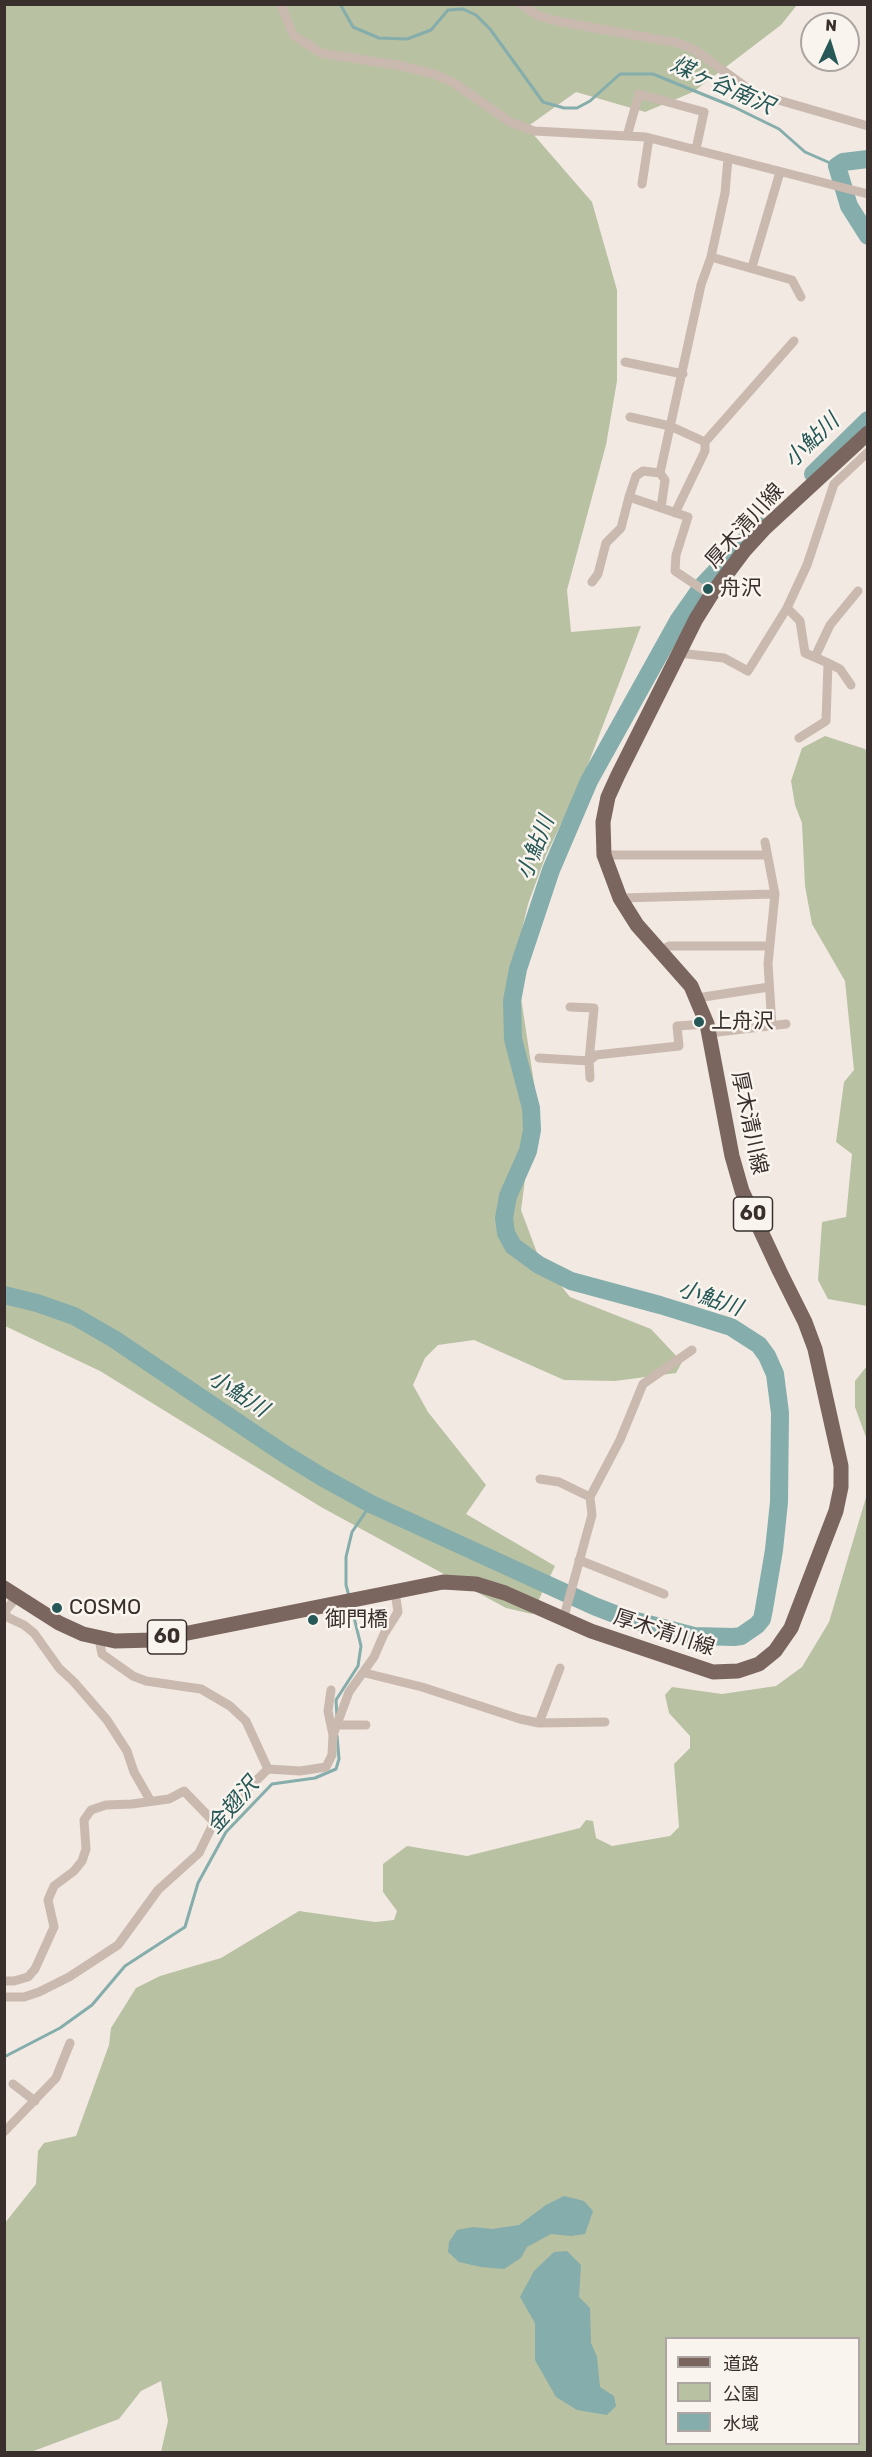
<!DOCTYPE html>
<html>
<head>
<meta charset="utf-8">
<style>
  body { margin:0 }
  #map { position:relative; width:872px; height:2457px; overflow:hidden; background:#f2e9e3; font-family:Rubik,"Noto Sans JP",sans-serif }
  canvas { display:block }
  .frame { position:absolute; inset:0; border:6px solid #392f2c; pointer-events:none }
  .legend { position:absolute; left:665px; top:2337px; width:195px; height:108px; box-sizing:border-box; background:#faf4ef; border:2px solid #ada5a1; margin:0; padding:8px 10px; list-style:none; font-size:18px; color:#392f2c }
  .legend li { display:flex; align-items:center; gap:12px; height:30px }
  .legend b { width:30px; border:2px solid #ada5a1 }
  .north { position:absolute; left:800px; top:12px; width:60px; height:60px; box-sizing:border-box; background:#faf4ef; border:2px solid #ada5a1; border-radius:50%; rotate:4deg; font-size:16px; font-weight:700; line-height:24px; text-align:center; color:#392f2c }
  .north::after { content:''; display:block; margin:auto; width:21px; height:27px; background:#255856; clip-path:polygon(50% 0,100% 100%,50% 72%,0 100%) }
</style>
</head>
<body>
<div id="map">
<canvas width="872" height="2457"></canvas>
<div class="frame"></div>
<ul class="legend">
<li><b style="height:8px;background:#7a665f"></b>道路</li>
<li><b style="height:16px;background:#b9c1a3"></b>公園</li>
<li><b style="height:16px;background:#84adab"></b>水域</li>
</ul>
<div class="north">N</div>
</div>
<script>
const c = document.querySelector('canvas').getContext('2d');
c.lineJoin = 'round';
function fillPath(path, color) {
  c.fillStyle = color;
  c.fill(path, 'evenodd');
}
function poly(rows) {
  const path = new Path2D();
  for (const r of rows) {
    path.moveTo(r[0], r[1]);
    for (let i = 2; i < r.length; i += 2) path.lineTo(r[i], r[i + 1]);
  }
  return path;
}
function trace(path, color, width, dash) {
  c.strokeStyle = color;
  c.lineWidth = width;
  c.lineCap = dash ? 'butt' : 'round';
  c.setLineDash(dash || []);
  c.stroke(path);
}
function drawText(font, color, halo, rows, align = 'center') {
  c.font = font + ' Rubik,"Noto Sans JP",sans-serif';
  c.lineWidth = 5;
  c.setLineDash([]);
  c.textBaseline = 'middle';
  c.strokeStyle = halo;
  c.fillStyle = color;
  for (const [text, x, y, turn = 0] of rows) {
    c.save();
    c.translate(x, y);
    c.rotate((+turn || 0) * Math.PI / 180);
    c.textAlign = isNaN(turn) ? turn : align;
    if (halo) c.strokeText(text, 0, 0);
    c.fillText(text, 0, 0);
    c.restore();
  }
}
fillPath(poly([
  [4,5,797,5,781,25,693,92,645,112,576,92,527,127,592,202,617,290,617,381,606,445,567,590,571,632,641,626,582,780,546,855,528,904,515,959,536,1096,521,1210,539,1258,570,1297,651,1329,682,1362,676,1373,615,1381,564,1380,474,1340,438,1345,425,1358,413,1385,428,1412,486,1485,466,1514,555,1566,532,1614,506,1608,321,1507,100,1371,5,1326],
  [825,736,865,749,867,753,867,1306,828,1299,818,1280,822,1222,846,1217,852,1154,836,1142,844,1082,854,1070,845,981,812,924,805,886,802,823,795,805,791,781,802,748],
  [867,1366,867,1440,855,1407,855,1381],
  [867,1494,867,2452,161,2452,168,2421,161,2381,141,2391,119,2419,31,2452,5,2452,4,2224,36,2184,38,2151,44,2143,76,2136,109,2045,111,2028,136,1988,160,1976,221,1958,299,1911,375,1922,394,1920,397,1911,383,1892,383,1864,407,1846,467,1856,580,1828,586,1820,593,1821,596,1838,612,1846,670,1836,679,1827,674,1764,690,1748,690,1736,669,1713,665,1695,672,1687,722,1694,776,1686,802,1667,829,1622],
  [666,2338,858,2338,858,2444,666,2444]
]), '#b9c1a3');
fillPath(poly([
  [564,2196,584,2201,593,2211,585,2234,571,2236,551,2234,527,2247,521,2258,504,2269,481,2267,459,2262,448,2252,449,2242,457,2230,473,2227,492,2229,519,2225,546,2205],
  [567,2251,581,2265,579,2297,590,2308,591,2343,597,2357,600,2387,614,2396,616,2406,607,2415,577,2410,556,2397,535,2360,535,2323,520,2297,534,2271,554,2252]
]), '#84adab');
trace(poly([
  [340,4,353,27,379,38,407,39,431,30,448,10,463,9,476,15,490,29,543,102,564,108,577,108,590,101,620,74,653,74,734,107,779,129,805,152,837,166],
  [349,1596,346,1585,346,1557,352,1532,371,1504],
  [337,1717,336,1700,358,1666,361,1646,351,1605],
  [4,2057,60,2028,92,2005,125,1966,185,1927,198,1883,226,1832,272,1784,315,1778,336,1769,339,1759,337,1736]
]), '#84adab', 3);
trace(poly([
  [868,159,843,162,837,166,849,206,868,236],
  [813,474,868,420],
  [4,1295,37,1303,74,1316,114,1339,283,1453,322,1477,371,1504,594,1606,625,1618,694,1636,734,1637,741,1636,757,1625,762,1619,764,1609,774,1550,779,1502,780,1413,775,1374,767,1356,759,1345,731,1327,660,1305,571,1281,539,1265,513,1246,506,1233,504,1218,508,1196,528,1151,532,1130,531,1108,513,1039,512,1001,518,969,551,870,589,781,678,621,704,584,759,526]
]), '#84adab', 18);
trace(poly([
  [281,4,293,35,321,53,396,65,434,74,454,83,510,122,534,131,646,137,868,194],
  [521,4,537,15,556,21,678,43,695,50,754,93,868,126],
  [627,136,639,94,704,112,696,149],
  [642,184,649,138],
  [711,257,792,280,801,297],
  [752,267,780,172],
  [625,362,683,374],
  [630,417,670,426,705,442,794,341],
  [629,497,636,476,643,471,660,473],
  [661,508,665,480,660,473,701,285,711,257,725,193,728,158],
  [675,513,705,451,705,442],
  [592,582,598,574,606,543,621,528,629,497,688,517,676,555,675,571,711,595],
  [787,608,800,621,805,653,828,663,826,721,799,738],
  [678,653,724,658,748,671,787,608,807,565,834,484,868,452],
  [815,657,830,625,858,591],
  [828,663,840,669,851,685],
  [765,842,775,894,768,964,772,1026],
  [604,855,766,855],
  [620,898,775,894],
  [661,951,669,946,770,946],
  [697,998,769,987],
  [570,1007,594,1008,589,1061,590,1078],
  [709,1033,786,1024],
  [539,1058,589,1061,596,1055,679,1046,677,1026,707,1024],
  [540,1479,559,1482,590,1497],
  [579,1560,664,1594],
  [17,1597,5,1611,7,1617,24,1625,34,1633,59,1668,74,1682,107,1720,127,1751,134,1772,150,1800],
  [563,1620,592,1515,590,1497,620,1440,643,1384,692,1350],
  [99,1639,102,1654,133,1676,146,1681,201,1689,230,1706,246,1721,268,1769],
  [365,1673,422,1687,520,1719,539,1723,605,1722],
  [331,1690,328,1711,333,1735],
  [539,1723,560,1668],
  [337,1725,366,1725],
  [4,1981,14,1981,28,1977,35,1969,54,1927,48,1900,54,1886,74,1871,82,1861,86,1849,84,1820,91,1810,106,1805,132,1804,169,1799,184,1791,214,1822],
  [4,1997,24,1997,39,1992,69,1977,118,1945,158,1890,199,1853,214,1822,268,1769,300,1771,326,1767,332,1755,333,1735,349,1692,374,1657,384,1634,398,1612,395,1592],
  [13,2084,35,2101],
  [4,2132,56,2078,70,2043]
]), '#cab9af', 9);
trace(poly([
  [4,1588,59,1623,83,1634,115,1641,153,1640,443,1582,476,1584,505,1593,591,1631,713,1672,738,1671,759,1664,775,1651,791,1628,836,1511,841,1487,841,1466,815,1349,805,1322,780,1272,742,1191,732,1156,707,1024,691,986,637,925,620,898,604,855,603,822,608,797,618,775,696,619,711,595,744,551,765,528,868,433]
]), '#7a665f', 15);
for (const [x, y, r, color] of [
  [708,589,6,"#255856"],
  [699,1022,6,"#255856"],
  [57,1608,6,"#255856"],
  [313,1620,6,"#255856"]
]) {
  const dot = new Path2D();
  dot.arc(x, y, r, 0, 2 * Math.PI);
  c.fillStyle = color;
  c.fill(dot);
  trace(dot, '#faf4ef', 2);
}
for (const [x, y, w] of [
  [753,1214,39],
  [167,1637,39]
]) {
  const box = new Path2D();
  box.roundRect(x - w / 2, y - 17, w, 34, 4.5);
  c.fillStyle = '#faf4ef';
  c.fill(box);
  trace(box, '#392f2c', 1.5);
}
drawText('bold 20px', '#392f2c', null, [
  ["60",753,1214],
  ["60",167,1637]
]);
drawText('21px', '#392f2c', '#faf4ef', [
  ["厚木清川線",745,526,-48],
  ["厚木清川線",749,1123,78],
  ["厚木清川線",664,1633,18]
]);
drawText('21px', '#392f2c', '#faf4ef', [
  ["舟沢",720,589],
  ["上舟沢",711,1022],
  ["COSMO",69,1608],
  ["御門橋",325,1620]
], 'left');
drawText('italic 22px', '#255856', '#faf4ef', [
  ["煤ヶ谷南沢",722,86,24],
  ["小鮎川",812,441,-44],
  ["小鮎川",536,848,-69],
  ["小鮎川",710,1299,19],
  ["小鮎川",238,1394,33],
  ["金翅沢",233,1806,-49]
]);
</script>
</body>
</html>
